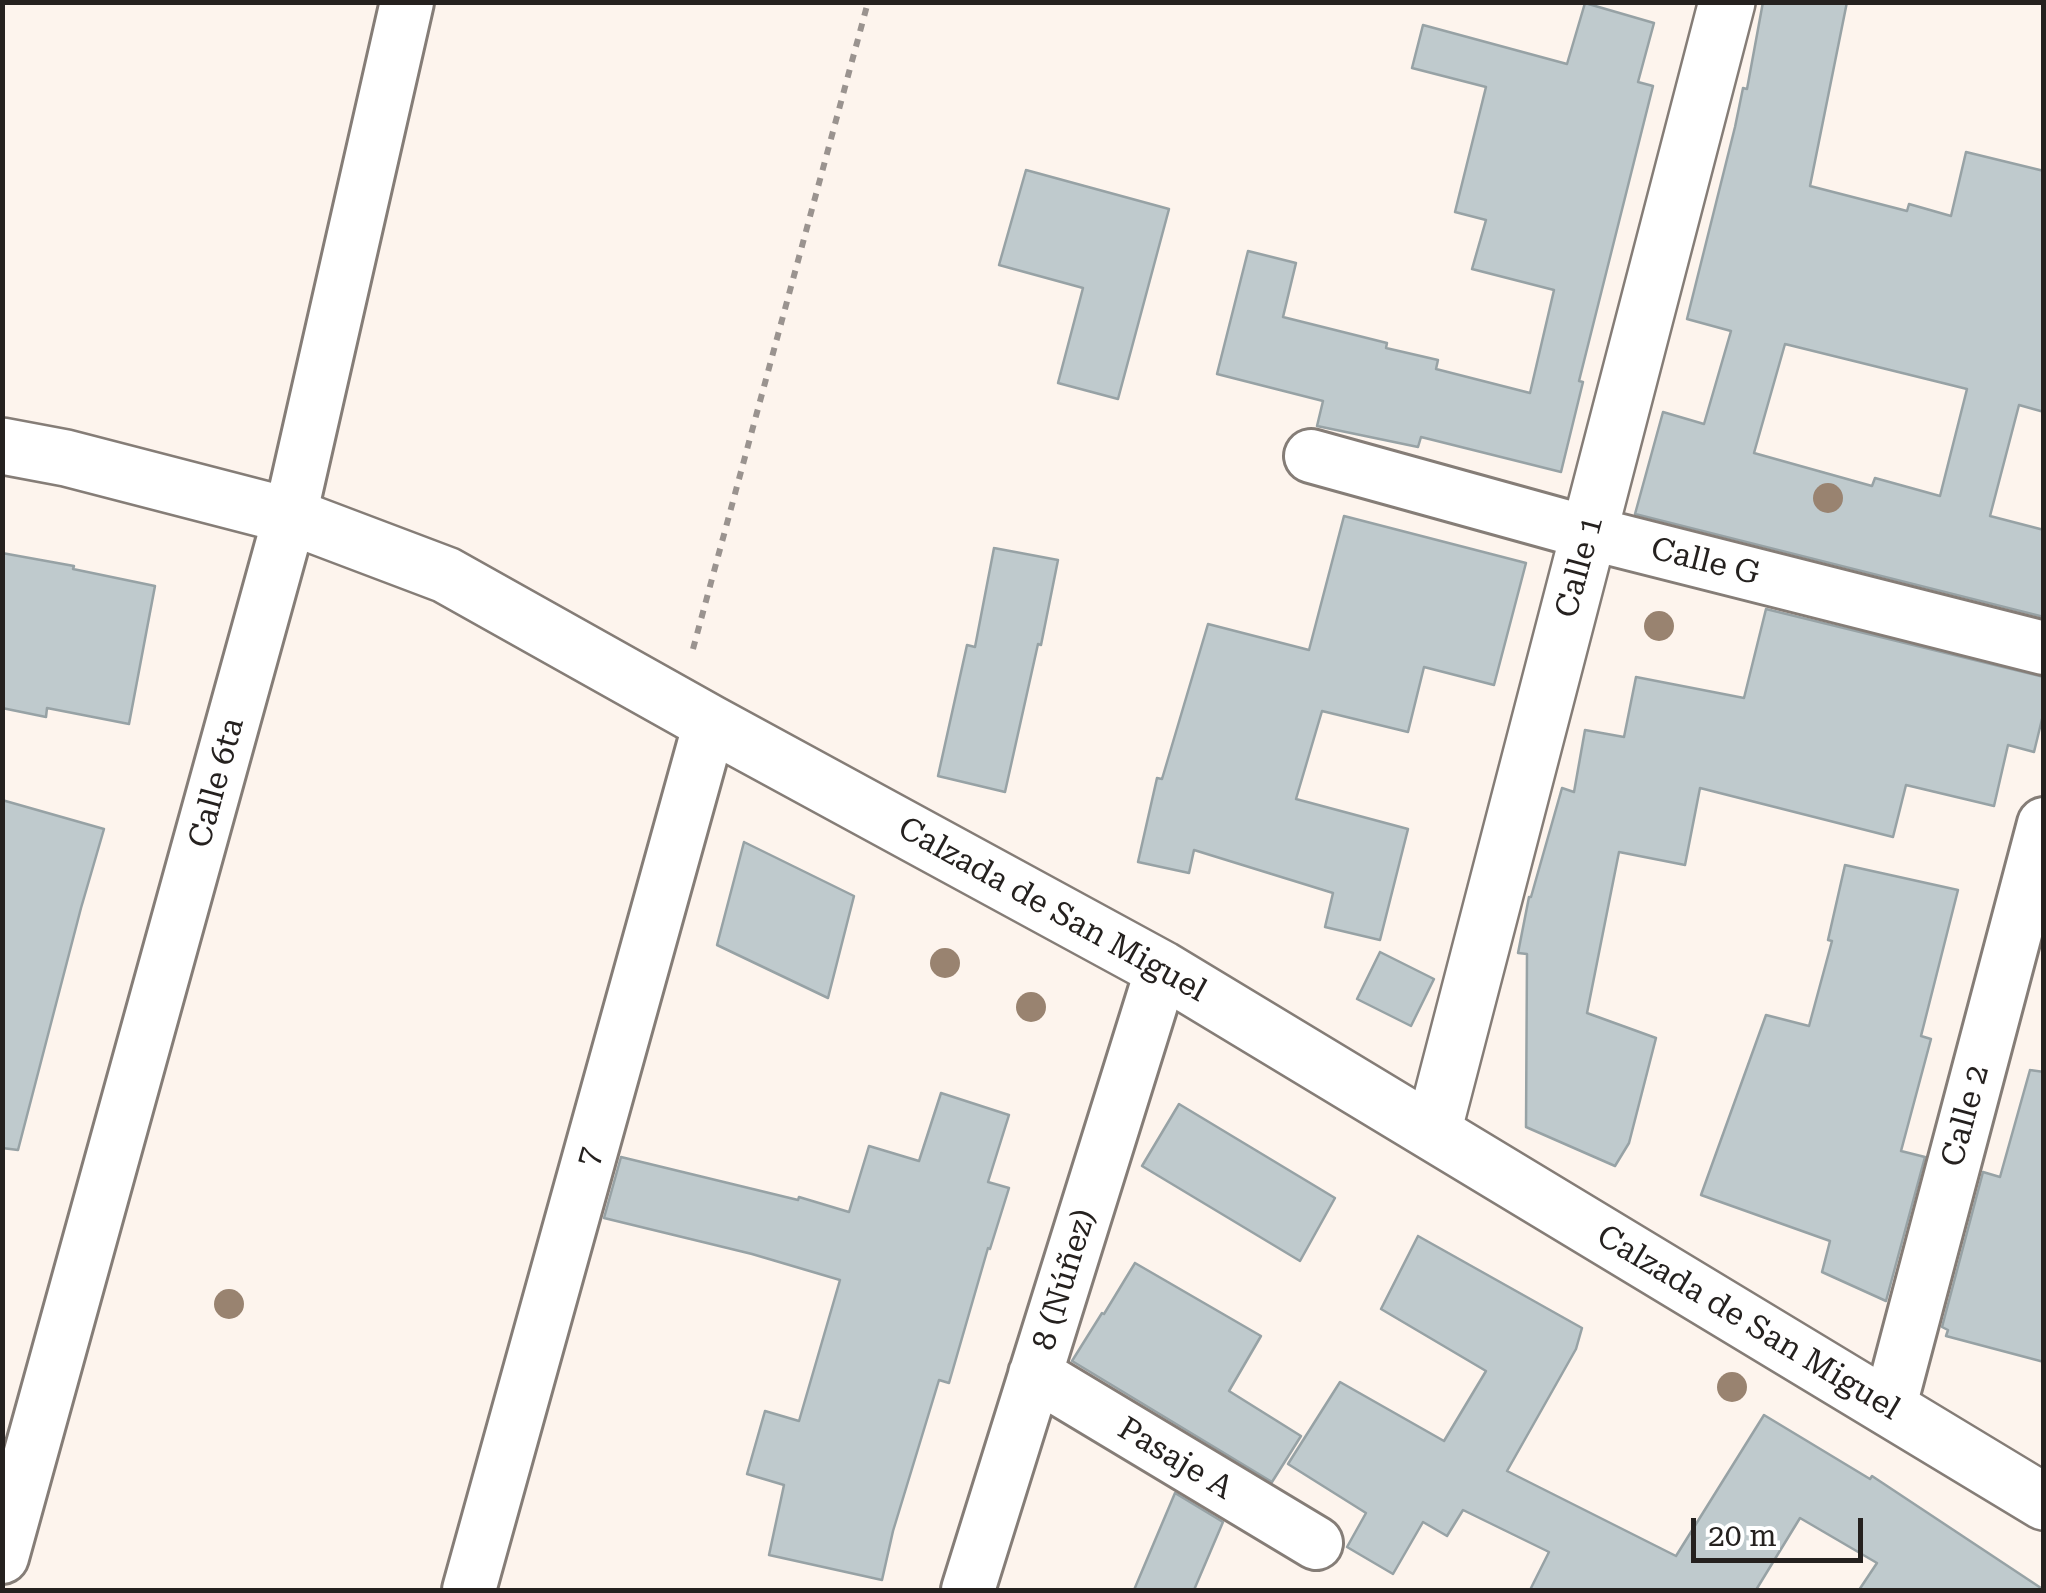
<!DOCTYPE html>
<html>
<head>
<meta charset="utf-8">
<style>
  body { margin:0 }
  #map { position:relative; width:2046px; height:1593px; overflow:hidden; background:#fdf4ed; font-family:"Roboto Serif",serif }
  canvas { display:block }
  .frame { position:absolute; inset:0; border:5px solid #25211f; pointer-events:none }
  .scale { position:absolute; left:1691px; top:1518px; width:172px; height:45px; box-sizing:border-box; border:5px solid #25211f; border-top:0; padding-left:12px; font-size:30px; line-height:35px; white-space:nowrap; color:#25211f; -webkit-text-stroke:8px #fff; paint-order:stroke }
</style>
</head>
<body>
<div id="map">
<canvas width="2046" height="1593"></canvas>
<div class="frame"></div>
<div class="scale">20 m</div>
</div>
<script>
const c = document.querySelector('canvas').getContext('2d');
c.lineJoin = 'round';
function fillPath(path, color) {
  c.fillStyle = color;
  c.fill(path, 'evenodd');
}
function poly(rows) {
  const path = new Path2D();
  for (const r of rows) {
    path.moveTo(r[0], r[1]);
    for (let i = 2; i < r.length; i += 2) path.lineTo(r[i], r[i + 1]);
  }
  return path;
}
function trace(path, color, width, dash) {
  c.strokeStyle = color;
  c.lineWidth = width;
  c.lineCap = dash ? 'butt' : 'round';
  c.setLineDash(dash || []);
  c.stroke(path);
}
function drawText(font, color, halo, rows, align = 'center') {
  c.font = font + ' "Roboto Serif",serif';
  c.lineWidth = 8;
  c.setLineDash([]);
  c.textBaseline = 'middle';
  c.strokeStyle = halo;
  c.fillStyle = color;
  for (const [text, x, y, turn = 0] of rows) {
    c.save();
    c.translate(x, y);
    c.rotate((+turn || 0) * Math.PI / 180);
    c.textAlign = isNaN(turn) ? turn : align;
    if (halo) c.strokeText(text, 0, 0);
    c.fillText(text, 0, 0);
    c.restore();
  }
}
const building = poly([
  [1763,2,1847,2,1810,186,1907,211,1909,204,1951,216,1966,152,2044,171,2044,412,2019,405,1990,516,2044,530,2044,617,1635,514,1663,412,1704,424,1731,331,1687,319,1735,127,1743,88,1747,89,1763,2],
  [1785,344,1967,389,1940,496,1875,478,1872,486,1754,453,1785,344],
  [1585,3,1654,23,1638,82,1653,86,1579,381,1583,382,1561,472,1421,437,1418,447,1317,426,1323,401,1217,374,1248,251,1296,263,1283,317,1387,343,1386,348,1438,360,1436,369,1530,393,1554,290,1472,269,1486,220,1455,212,1486,87,1412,68,1423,25,1567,64,1585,3],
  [1026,170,1169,209,1118,399,1058,383,1083,288,999,265,1026,170],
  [1344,516,1526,563,1494,685,1424,667,1408,732,1322,711,1296,799,1408,829,1380,940,1325,927,1333,893,1194,850,1189,873,1138,862,1157,778,1162,779,1208,624,1309,650,1344,516],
  [994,548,1058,560,1041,645,1038,644,1005,792,938,776,967,645,975,647,994,548],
  [2,553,74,566,73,569,155,586,129,724,47,708,46,717,2,708,2,553],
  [1766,609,2044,677,2044,711,2034,752,2008,745,1994,806,1906,785,1893,837,1700,788,1685,865,1619,852,1587,1013,1656,1038,1629,1143,1615,1166,1526,1127,1527,954,1518,953,1529,897,1531,897,1562,788,1574,792,1585,730,1624,737,1636,677,1744,698,1766,609],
  [2,800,104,829,81,908,18,1150,2,1148,2,800],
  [744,842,854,896,828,998,717,945,744,842],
  [1845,865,1958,890,1921,1036,1931,1039,1901,1151,1925,1157,1886,1301,1822,1272,1830,1241,1701,1195,1766,1015,1809,1026,1832,941,1828,940,1845,865],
  [1380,952,1434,979,1411,1026,1357,999,1380,952],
  [2030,1070,2044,1072,2044,1362,1946,1336,1948,1330,1942,1327,1983,1172,2000,1177,2030,1070],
  [941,1093,1009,1115,988,1182,1009,1188,990,1249,988,1248,949,1383,939,1380,893,1531,882,1580,769,1555,784,1485,747,1474,765,1411,799,1421,840,1280,752,1254,604,1218,621,1157,798,1200,799,1197,849,1212,869,1146,919,1161,941,1093],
  [1179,1104,1335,1198,1300,1261,1142,1166,1179,1104],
  [1418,1236,1582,1328,1576,1349,1507,1471,1676,1556,1764,1415,1870,1479,1872,1476,2044,1590,1859,1590,1877,1563,1800,1518,1756,1590,1530,1590,1549,1552,1463,1510,1447,1536,1423,1522,1393,1574,1347,1547,1366,1513,1288,1464,1340,1382,1444,1441,1486,1371,1381,1309,1418,1236],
  [1135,1263,1261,1336,1229,1391,1301,1436,1272,1482,1072,1361,1102,1313,1104,1314,1135,1263],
  [1175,1493,1223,1522,1194,1590,1134,1590,1175,1493]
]);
fillPath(building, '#bfcacd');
trace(building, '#97a2a5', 2.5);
const minor = poly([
  [1311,456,1589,533,2044,648],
  [1035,1374,1316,1543],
  [1889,1409,2044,824],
  [2,1557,290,516,407,2],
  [469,1590,710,723],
  [968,1590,1162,969]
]);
const tertiary = poly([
  [1433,1132,1727,2]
]);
const secondary = poly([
  [2,446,66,458,290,516,446,575,710,723,1162,969,2044,1502]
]);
trace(minor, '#857d77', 58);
trace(tertiary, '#857d77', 60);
trace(secondary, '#857d77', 60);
trace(poly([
  [693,649,868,2]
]), '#9a938f', 6, [8, 8]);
trace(minor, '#fff', 52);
trace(tertiary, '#fff', 55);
trace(secondary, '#fff', 55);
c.fillStyle = '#998370';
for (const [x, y] of [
  [1828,498],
  [1659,626],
  [945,963],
  [1031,1007],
  [229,1304],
  [1732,1387]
]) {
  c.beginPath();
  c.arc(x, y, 15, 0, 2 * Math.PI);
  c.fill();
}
drawText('32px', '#25211f', '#fff', [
  ["Calle G",1705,562,14],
  ["Calle 1",1580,567,-75],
  ["Calle 6ta",217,783,-75],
  ["Calzada de San Miguel",1052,910,29],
  ["Calle 2",1966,1116,-75],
  ["7",590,1157,-74],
  ["8 (Núñez)",1065,1280,-73],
  ["Calzada de San Miguel",1748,1323,31],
  ["Pasaje A",1175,1459,31]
]);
</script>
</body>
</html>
